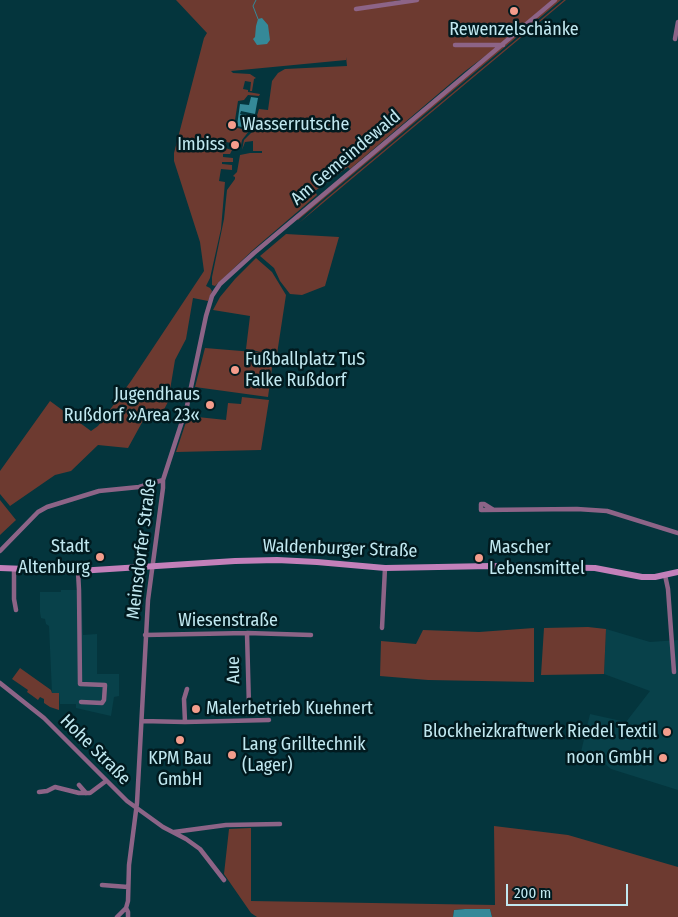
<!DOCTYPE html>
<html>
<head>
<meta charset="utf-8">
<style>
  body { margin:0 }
  #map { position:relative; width:678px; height:917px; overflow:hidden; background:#04353d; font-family:"Fira Sans Condensed",sans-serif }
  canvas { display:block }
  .scale { position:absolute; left:506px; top:884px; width:122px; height:22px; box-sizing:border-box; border:2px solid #c1e8f0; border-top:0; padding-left:6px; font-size:15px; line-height:18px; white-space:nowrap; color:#c1e8f0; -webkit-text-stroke:4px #011a1f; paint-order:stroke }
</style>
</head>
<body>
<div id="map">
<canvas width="678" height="917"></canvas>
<div class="scale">200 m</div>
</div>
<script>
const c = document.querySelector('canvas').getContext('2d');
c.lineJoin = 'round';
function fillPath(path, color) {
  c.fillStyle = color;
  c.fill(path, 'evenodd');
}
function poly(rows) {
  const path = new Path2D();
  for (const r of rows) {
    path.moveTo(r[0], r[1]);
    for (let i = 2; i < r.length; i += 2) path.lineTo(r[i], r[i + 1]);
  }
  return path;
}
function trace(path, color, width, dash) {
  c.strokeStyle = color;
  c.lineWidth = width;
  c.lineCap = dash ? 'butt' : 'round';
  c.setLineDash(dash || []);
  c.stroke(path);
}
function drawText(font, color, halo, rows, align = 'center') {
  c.font = font + ' "Fira Sans Condensed",sans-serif';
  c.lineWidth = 5;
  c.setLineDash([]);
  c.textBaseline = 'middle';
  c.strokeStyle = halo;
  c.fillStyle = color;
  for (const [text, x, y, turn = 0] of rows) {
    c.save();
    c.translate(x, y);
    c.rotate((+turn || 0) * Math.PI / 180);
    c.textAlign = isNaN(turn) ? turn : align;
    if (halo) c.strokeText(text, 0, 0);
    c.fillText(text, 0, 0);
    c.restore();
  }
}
fillPath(poly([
  [61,590,81,590,83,635,97,634,97,674,119,674,119,696,114,697,111,716,76,708,76,704,60,704,59,693,52,693,49,626,46,624,45,619,41,618,40,612,40,592,61,592],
  [606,629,650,642,678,640,678,790,611,769,602,761,580,756,590,714,626,722,650,691,604,674]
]), '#08414a');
fillPath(poly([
  [176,0,401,0,368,6,413,0,552,0,501,44,464,72,350,169,348,167,315,191,317,195,254,249,215,286,212,285,212,277,224,219,227,190,235,179,235,177,233,176,237,172,240,155,250,153,262,153,262,151,253,151,253,141,245,142,242,150,244,140,252,132,259,109,268,110,272,81,278,73,285,69,347,66,346,57,346,60,231,71,233,73,250,74,256,78,254,79,252,91,250,91,251,82,245,81,243,89,248,90,248,92,260,94,259,96,248,95,244,100,238,101,235,120,229,124,231,128,234,127,249,131,242,140,241,145,226,142,225,148,232,150,230,154,223,154,223,157,233,158,233,162,222,162,222,164,232,165,232,170,221,169,219,181,225,182,221,229,210,278,206,286,210,288,212,291,208,301,193,298,186,339,175,360,169,396,170,398,158,421,145,417,128,448,98,445,71,471,55,475,10,506,0,494,0,471,50,401,91,431,98,426,131,381,204,271,200,242,174,161,174,153,204,38,207,33],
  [557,0,561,0,298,220,297,219],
  [564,0,566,0,299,223,322,202],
  [286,234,339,237,325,286,302,295,290,294,280,281,274,268,260,256],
  [256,258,272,272,286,295,277,354,274,353,268,397,195,387,205,348,266,353,246,349,250,316,213,310,220,297,235,279],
  [242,397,269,400,261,450,176,452,188,416,226,420,228,403,241,404],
  [0,500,16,520,0,535],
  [588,627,606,629,604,674,541,675,544,628],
  [534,628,534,682,428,680,380,676,381,641,416,644,423,630,479,632],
  [20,668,51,690,52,693,59,693,59,710,50,707,44,703,44,699,40,697,38,700,34,697,27,692,28,690,12,679],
  [494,826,568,835,678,867,678,917,492,917,490,909,465,909,454,910,453,917,257,917,251,913,224,874,229,829,251,828,251,901,495,905]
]), '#6d3a30');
fillPath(poly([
  [262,18,268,25,270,40,267,44,257,45,253,39,255,37,256,26,258,19],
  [251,97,258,98,255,114,241,111,240,114,253,116,254,118,250,127,247,128,237,126,240,104,249,105],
  [465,909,490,909,492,917,453,917,454,910]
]), '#358998');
trace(poly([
  [256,0,253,6,258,19]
]), '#358998', 1);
trace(poly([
  [356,9,417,0],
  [675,39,678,22],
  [455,45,503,45],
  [492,509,484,504,481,504,481,510,577,509,607,511,678,533],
  [0,551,38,512,47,507,99,491,139,487,163,480],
  [14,569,14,599,16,610],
  [78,571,79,590,80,684,105,685,104,700,102,703,81,702],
  [665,575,668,589,674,672],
  [382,628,385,568],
  [247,633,249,707],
  [145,635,247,633,311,635],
  [0,683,44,718,127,801,163,827,186,839,200,849,224,880],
  [142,721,185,722,269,720],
  [185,722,184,699,187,689],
  [79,785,86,793],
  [39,792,47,791,55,787,79,793,90,793,106,781],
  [174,832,226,825,280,824],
  [102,885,128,887],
  [117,917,126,908],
  [128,917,128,912,126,908,128,901,129,865,137,803,148,600,163,488,163,480,187,406,206,316,212,296,220,284,254,253,555,0]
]), '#8d6487', 4.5);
trace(poly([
  [0,568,78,571,235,561,277,560,317,562,385,568,491,566,595,568,642,577,655,577,678,572]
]), '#c380ba', 6);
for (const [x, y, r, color] of [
  [514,11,5,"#f49d8c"],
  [232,125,5,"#f49d8c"],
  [235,145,5,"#f49d8c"],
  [235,370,5,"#f49d8c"],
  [210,405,5,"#f49d8c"],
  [100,557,5,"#f49d8c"],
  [479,558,5,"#f49d8c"],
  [196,709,5,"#f49d8c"],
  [667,732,5,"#f49d8c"],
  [180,740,5,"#f49d8c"],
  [232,755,5,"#f49d8c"],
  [663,758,5,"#f49d8c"]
]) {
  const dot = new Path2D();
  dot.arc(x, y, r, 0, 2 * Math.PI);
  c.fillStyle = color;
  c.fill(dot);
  trace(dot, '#011a1f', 2);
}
drawText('18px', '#c1e8f0', '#011a1f', [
  ["Rewenzelschänke",514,30,"center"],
  ["Wasserrutsche",242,125],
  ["Imbiss",225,145,"right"],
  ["Fußballplatz TuS",245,360],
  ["Falke Rußdorf",245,381],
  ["Jugendhaus",200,395,"right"],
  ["Rußdorf »Area 23«",200,416,"right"],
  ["Stadt",90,547,"right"],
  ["Altenburg",90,568,"right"],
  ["Mascher",489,548],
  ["Lebensmittel",489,569],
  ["Malerbetrieb Kuehnert",206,709],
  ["Blockheizkraftwerk Riedel Textil",657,732,"right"],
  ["Lang Grilltechnik",242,745],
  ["(Lager)",242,766],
  ["noon GmbH",653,758,"right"],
  ["KPM Bau",180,759,"center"],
  ["GmbH",180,780,"center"]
], 'left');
drawText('18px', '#c1e8f0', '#011a1f', [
  ["Am Gemeindewald",346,158,-40],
  ["Meinsdorfer Straße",142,549,-83],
  ["Waldenburger Straße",340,549,2],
  ["Wiesenstraße",228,621],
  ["Aue",234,670,-91],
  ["Hohe Straße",95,750,45]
]);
</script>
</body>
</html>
